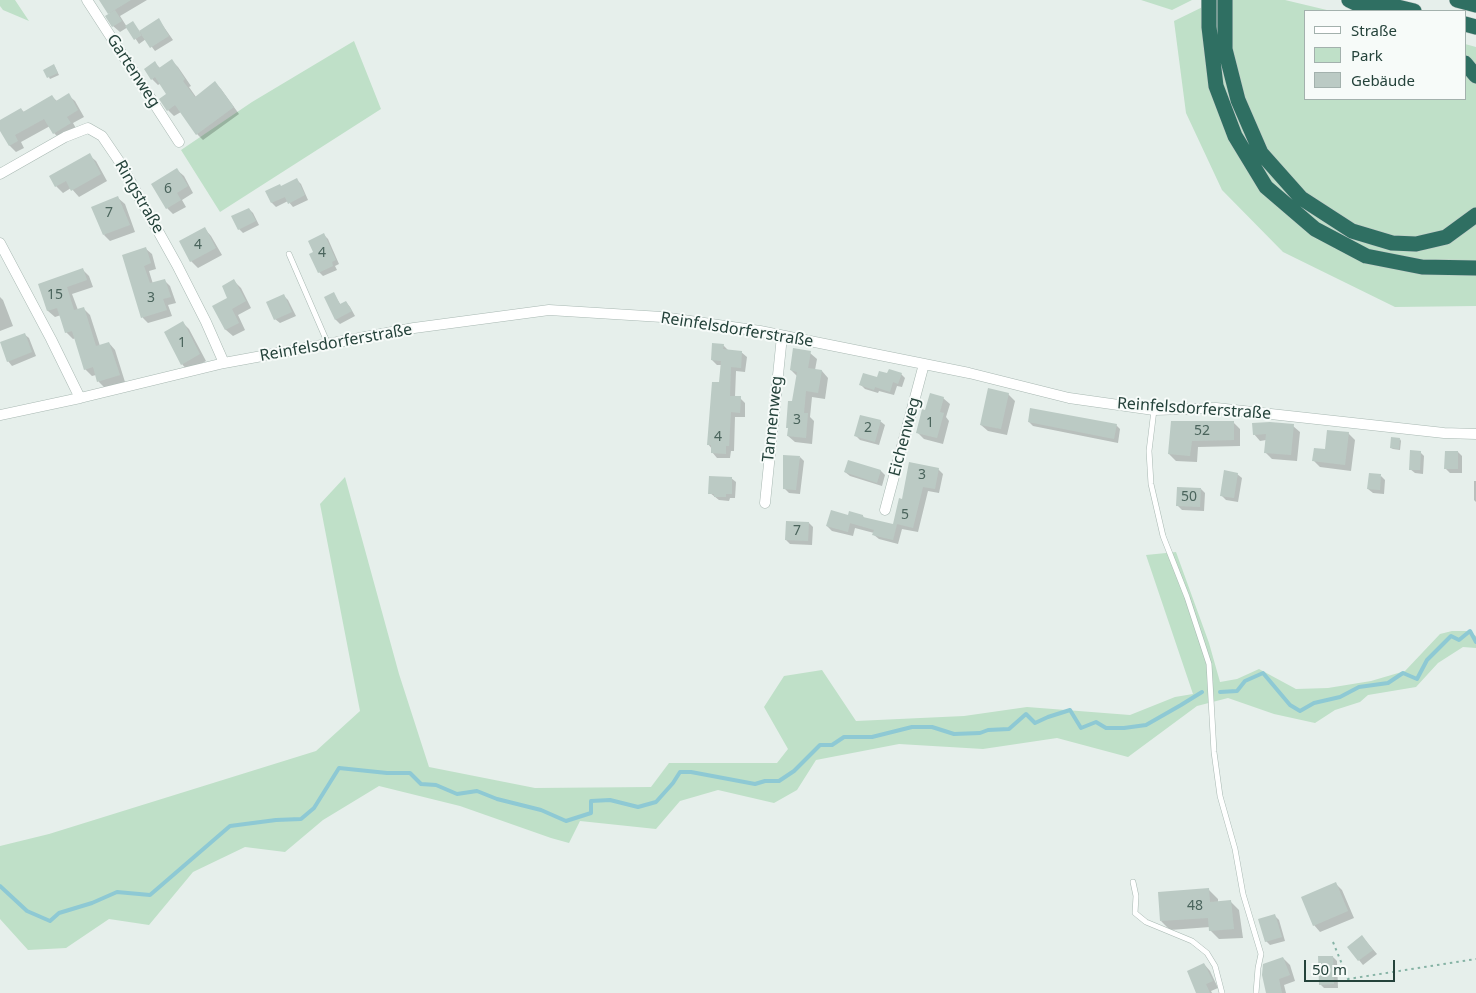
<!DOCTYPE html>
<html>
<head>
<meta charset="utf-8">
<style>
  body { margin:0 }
  #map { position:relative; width:1476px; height:993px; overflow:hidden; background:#e6efeb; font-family:"Noto Sans",sans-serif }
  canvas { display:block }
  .legend { position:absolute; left:1304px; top:10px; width:162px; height:90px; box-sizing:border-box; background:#f7fbf9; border:1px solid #a3b1ad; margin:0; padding:6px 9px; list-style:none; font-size:15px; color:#24423a }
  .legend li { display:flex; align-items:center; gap:10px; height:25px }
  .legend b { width:25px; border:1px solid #a3b1ad }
  .scale { position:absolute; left:1304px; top:960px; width:91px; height:22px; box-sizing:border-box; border:2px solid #24423a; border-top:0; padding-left:6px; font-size:15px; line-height:18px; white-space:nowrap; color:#24423a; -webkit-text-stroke:4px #f7fbf9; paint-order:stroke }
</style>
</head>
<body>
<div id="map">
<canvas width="1476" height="993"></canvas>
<ul class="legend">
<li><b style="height:6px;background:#fff"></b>Straße</li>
<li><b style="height:14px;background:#bfe0c8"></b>Park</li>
<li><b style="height:14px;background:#bbcac4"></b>Gebäude</li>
</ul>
<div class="scale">50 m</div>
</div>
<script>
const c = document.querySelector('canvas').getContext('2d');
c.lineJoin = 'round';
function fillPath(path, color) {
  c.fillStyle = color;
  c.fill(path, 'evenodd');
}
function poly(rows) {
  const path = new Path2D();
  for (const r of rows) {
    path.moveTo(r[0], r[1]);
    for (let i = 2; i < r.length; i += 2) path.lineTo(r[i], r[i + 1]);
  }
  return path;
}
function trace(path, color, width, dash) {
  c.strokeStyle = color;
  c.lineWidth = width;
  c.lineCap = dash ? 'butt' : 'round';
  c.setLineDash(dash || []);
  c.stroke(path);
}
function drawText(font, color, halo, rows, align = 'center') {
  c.font = font + ' "Noto Sans",sans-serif';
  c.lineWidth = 4;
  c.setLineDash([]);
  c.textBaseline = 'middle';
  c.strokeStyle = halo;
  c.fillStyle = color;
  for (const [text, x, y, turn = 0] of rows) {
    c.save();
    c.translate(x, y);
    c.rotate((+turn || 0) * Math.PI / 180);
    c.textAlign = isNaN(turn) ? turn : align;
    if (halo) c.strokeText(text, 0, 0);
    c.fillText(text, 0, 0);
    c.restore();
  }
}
fillPath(poly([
  [0,0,15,0,29,21,3,10,0,6],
  [1141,0,1192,0,1172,10],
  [1217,0,1285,0,1331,11,1305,11,1305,99,1465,99,1465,44,1476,47,1476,306,1395,307,1283,252,1222,190,1186,113,1174,21],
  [354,41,381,109,220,212,181,150,252,102],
  [345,477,399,674,429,767,535,788,651,787,669,763,777,763,788,749,764,707,784,676,822,670,856,721,964,716,1027,707,1130,715,1175,697,1193,694,1146,555,1176,552,1209,643,1220,682,1237,679,1259,669,1296,689,1328,688,1371,681,1405,671,1440,634,1452,631,1466,631,1476,636,1476,648,1463,647,1438,663,1416,687,1368,695,1360,702,1335,710,1315,723,1274,714,1228,698,1197,706,1128,757,1057,738,983,749,899,744,816,760,797,790,774,803,718,790,680,801,656,829,580,821,569,843,551,838,460,806,379,786,323,820,285,852,245,847,193,872,149,925,109,919,66,948,28,950,0,919,0,846,49,834,316,751,360,711,320,504]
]), '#bfe0c8');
fillPath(poly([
  [101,0,147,0,120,16,127,27,133,23,140,32,159,20,173,40,155,51,146,39,139,44,128,27,120,32,113,26,110,14],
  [172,61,178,67,191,86,189,87,196,97,215,83,221,89,239,114,203,140,197,134,181,112,174,116,168,110,168,95,161,83,158,85,152,79,155,63,160,68],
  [55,67,59,75,50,79,45,70],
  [68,95,75,101,84,117,73,123,77,130,60,139,54,133,50,126,21,142,24,148,16,152,10,146,0,128,0,121,21,109,24,112,52,97,57,101],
  [89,155,96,161,107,181,79,197,71,188,63,193,56,186,51,177],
  [177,170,184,176,193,193,182,200,186,207,173,214,167,208],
  [297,180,301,184,308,200,293,207,288,201,276,207,272,203,267,192,282,187],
  [118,198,125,204,135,232,110,241,104,235],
  [249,209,253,213,259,225,243,233,239,229],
  [205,229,211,236,222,255,198,268,191,261],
  [324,235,328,239,339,264,335,266,337,270,323,276,319,272,315,253],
  [146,249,152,254,156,269,149,271,153,284,164,280,170,286,176,303,168,305,172,316,148,323,143,318,123,256],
  [83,270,89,276,93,287,72,294,78,310,83,308,90,315,100,346,109,343,115,350,125,382,105,388,99,382,96,375,92,376,85,369,76,338,73,339,66,332,61,315,55,317,48,311,40,285],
  [234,281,241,288,251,308,238,315,245,330,233,336,226,330,214,306,229,298],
  [333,294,341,305,346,302,350,307,355,316,340,324,336,320,326,298],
  [284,296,288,300,296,316,280,323,275,319],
  [0,297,3,300,13,326,0,331],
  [183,323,189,329,206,361,188,371,182,364],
  [24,334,29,338,36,356,12,366,8,361],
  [723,345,728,350,741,352,747,357,745,372,736,371,735,397,740,398,745,403,745,417,735,417,734,451,731,451,730,458,717,458,712,452,712,449,708,444,720,384,722,365,717,365,712,360],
  [810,353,817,359,815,370,822,371,828,378,825,399,812,397,810,417,814,421,812,444,795,442,788,436,797,376,791,370],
  [901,374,905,378,902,387,897,386,894,395,879,391,878,393,865,389,861,385,888,375],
  [1008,394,1015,401,1007,435,988,431,981,425],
  [943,398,950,404,946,417,949,421,943,444,924,439,917,432,926,412],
  [880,421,885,425,879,445,860,440,856,436],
  [1029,422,1116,425,1120,429,1118,443,1033,426],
  [1233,422,1240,429,1240,446,1198,447,1197,462,1176,461,1169,454,1172,423],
  [1293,426,1300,432,1297,461,1272,459,1265,452,1266,440,1260,441,1254,434],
  [1348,433,1355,440,1351,471,1320,467,1314,461],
  [1400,439,1401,441,1400,450,1393,449,1391,448],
  [1420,452,1424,456,1423,474,1415,473,1410,469],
  [1458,452,1462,456,1462,473,1450,473,1445,468],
  [800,457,804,461,800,494,789,493,785,489],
  [849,461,881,471,885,475,882,486,850,476,845,472],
  [938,469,943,474,939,493,928,491,918,532,902,529,898,544,879,539,874,535,874,533,855,528,853,536,832,531,827,526,849,516,863,516,865,519,894,525,903,500],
  [1237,474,1242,478,1238,502,1226,500,1222,496],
  [1381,476,1385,480,1384,494,1373,493,1368,489],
  [731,478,736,482,735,498,730,498,729,501,719,500,710,493],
  [1474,481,1476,481,1476,502,1474,500],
  [1201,489,1205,493,1204,511,1182,510,1178,506],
  [809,523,813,527,812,545,790,544,786,540],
  [1336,884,1342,890,1354,918,1320,932,1314,925],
  [1209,890,1218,899,1218,902,1230,901,1239,910,1243,938,1219,939,1210,930,1210,927,1170,930,1161,921],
  [1275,916,1279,920,1285,941,1270,945,1266,941],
  [1366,941,1377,954,1363,965,1350,949],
  [1333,957,1337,961,1338,988,1324,988,1320,984],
  [1283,958,1290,965,1295,981,1284,985,1286,993,1267,993],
  [1204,964,1210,971,1218,988,1211,991,1212,993,1198,993]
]), '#0003');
trace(poly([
  [1220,692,1237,691,1245,681,1263,673,1290,705,1300,711,1314,703,1340,697,1359,687,1388,683,1403,673,1417,679,1427,660,1451,636,1459,640,1470,631,1476,642],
  [0,886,27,911,50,921,59,913,92,903,117,892,150,895,230,826,276,820,301,819,314,808,339,768,387,773,410,773,421,784,436,785,457,794,477,791,497,799,541,810,566,821,591,813,591,801,610,800,638,807,656,802,673,783,680,772,691,772,755,784,765,781,779,781,794,771,820,745,832,745,844,737,872,737,912,727,932,727,954,734,980,733,988,730,1009,729,1026,714,1035,723,1048,717,1070,710,1081,728,1096,722,1106,728,1124,728,1146,725,1181,705,1202,692]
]), '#8ec9d4', 4);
fillPath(poly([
  [99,0,131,0,108,14],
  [115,10,122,21,112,27,105,16],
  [159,18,169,36,150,48,139,31],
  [133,21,142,35,134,40,125,26],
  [172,59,185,79,183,81,195,97,215,81,234,107,196,135,175,105,167,111,159,99,166,94,155,77,151,80,144,69,155,61,159,68],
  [54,64,58,73,47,78,43,70],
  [69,93,78,110,67,117,71,123,53,134,44,119,15,135,18,141,9,146,0,131,0,120,21,108,23,112,52,95,56,101],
  [90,153,101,174,71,191,66,181,55,187,49,176],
  [177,168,188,186,177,193,181,200,166,209,151,184],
  [297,178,305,195,288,204,285,197,271,203,265,191,280,184,281,186],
  [118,196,130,225,103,235,91,207],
  [249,208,256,221,238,230,231,216],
  [205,227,216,248,190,262,179,241],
  [324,233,336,260,332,262,333,266,318,273,309,254,313,252,308,241],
  [146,247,151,263,144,266,150,283,165,279,171,297,163,299,167,310,141,318,122,255],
  [83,268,87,280,67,287,74,310,84,307,96,346,109,342,120,375,97,382,93,367,84,370,72,331,65,333,57,308,47,311,38,284],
  [234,279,246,301,232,309,239,323,225,330,212,306,227,298,222,286],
  [334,292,340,304,346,301,352,311,335,320,324,297],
  [284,294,292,312,274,320,266,302],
  [183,321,200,354,181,365,164,332],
  [25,333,32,352,7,362,0,342],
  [712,343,724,344,723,349,742,351,741,368,731,367,730,396,741,396,740,413,731,412,729,446,726,446,726,454,711,453,711,445,707,445,712,382,719,382,721,361,711,360],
  [793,348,811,351,808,368,822,370,818,393,806,391,804,413,808,413,806,438,787,436,788,428,786,428,788,401,792,401,797,372,790,370],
  [889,369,902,373,898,384,893,382,890,392,875,387,874,390,859,385,863,373,877,377,879,371,887,373],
  [988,388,1009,393,1001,429,980,425],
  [930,393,944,397,940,412,944,413,937,438,916,433,922,409,925,410],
  [1030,408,1117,424,1114,439,1028,422],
  [860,415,881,420,875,442,854,436],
  [1171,421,1234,421,1234,440,1192,441,1190,456,1168,454],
  [1270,422,1294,424,1291,455,1264,453,1266,434,1253,435,1252,423],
  [1327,430,1349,432,1345,465,1312,461,1314,448,1325,449],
  [1391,437,1400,438,1399,449,1390,448],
  [1410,450,1421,451,1420,470,1409,470],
  [1445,451,1458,451,1458,469,1444,469],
  [783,455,800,456,796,490,783,489],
  [848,460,881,470,877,483,844,472],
  [909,462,939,468,935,489,923,487,913,528,897,524,893,540,872,535,874,530,850,523,848,532,826,526,831,510,848,515,849,511,863,515,863,517,893,524,899,498,902,499],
  [1224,470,1238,473,1234,498,1220,496],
  [1369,473,1381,474,1380,490,1367,489],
  [709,476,732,477,732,494,726,494,726,497,714,497,714,494,708,494],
  [1177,487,1201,488,1200,507,1176,506],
  [786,521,809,522,808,541,785,540],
  [1336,882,1348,911,1313,926,1301,897],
  [1209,888,1210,902,1231,900,1234,929,1209,931,1208,918,1160,921,1158,892],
  [1275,914,1282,937,1265,942,1258,919],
  [1362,935,1373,950,1358,961,1347,947],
  [1318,956,1333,956,1334,984,1319,985],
  [1283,957,1290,975,1279,979,1282,993,1266,993,1262,975,1263,964],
  [1204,963,1213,981,1206,984,1210,993,1196,993,1187,971]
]), '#bbcac4');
const lane = poly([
  [289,254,328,344],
  [1154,410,1149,451,1151,484,1163,536,1187,597,1209,664,1214,752,1220,796,1235,849,1243,894,1261,954,1258,968,1256,993],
  [1133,882,1136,896,1135,913,1146,922,1192,941,1207,953,1215,966,1222,993]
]);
const street = poly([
  [87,0,179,142],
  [0,174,65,137,88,128,102,136,119,161,177,265,206,322,224,363],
  [0,243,51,339,80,398],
  [0,415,80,398,224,363,414,328,549,310,662,317,760,331,969,373,1069,398,1154,410,1216,408,1444,433,1476,434],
  [765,503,782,336],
  [885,510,924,364]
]);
const highway = poly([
  [1209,0,1209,27,1216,86,1235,136,1266,187,1315,229,1366,256,1422,267,1476,268],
  [1225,0,1225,49,1238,100,1261,153,1301,198,1352,231,1392,243,1416,244,1446,237,1476,215],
  [1349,0,1372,11],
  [1368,0,1414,11],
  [1457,0,1476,5],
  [1465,24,1476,27],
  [1465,63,1476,76]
]);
trace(lane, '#a8b8b2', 6);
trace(street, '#a8b8b2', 11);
trace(highway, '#c2cac8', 16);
trace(poly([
  [1333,942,1348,979,1476,959]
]), '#86b3a5', 2, [2.5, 4]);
trace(lane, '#fff', 5);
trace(street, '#fff', 10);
trace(highway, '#2f6f62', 15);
drawText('14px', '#4a645c', null, [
  ["6",168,189],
  ["7",109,213],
  ["4",198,245],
  ["4",322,253],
  ["15",55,295],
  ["3",151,298],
  ["1",182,343],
  ["3",797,420],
  ["1",930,423],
  ["2",868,428],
  ["52",1202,431],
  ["4",718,437],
  ["3",922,475],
  ["50",1189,497],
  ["5",905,515],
  ["7",797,531],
  ["48",1195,906]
]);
drawText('16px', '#24423a', '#f7fbf9', [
  ["Gartenweg",133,71,57],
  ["Ringstraße",139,197,60],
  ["Reinfelsdorferstraße",737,330,9],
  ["Reinfelsdorferstraße",336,343,-10],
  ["Reinfelsdorferstraße",1194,409,4],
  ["Tannenweg",773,419,-84],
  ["Eichenweg",905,437,-75]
]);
</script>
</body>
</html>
